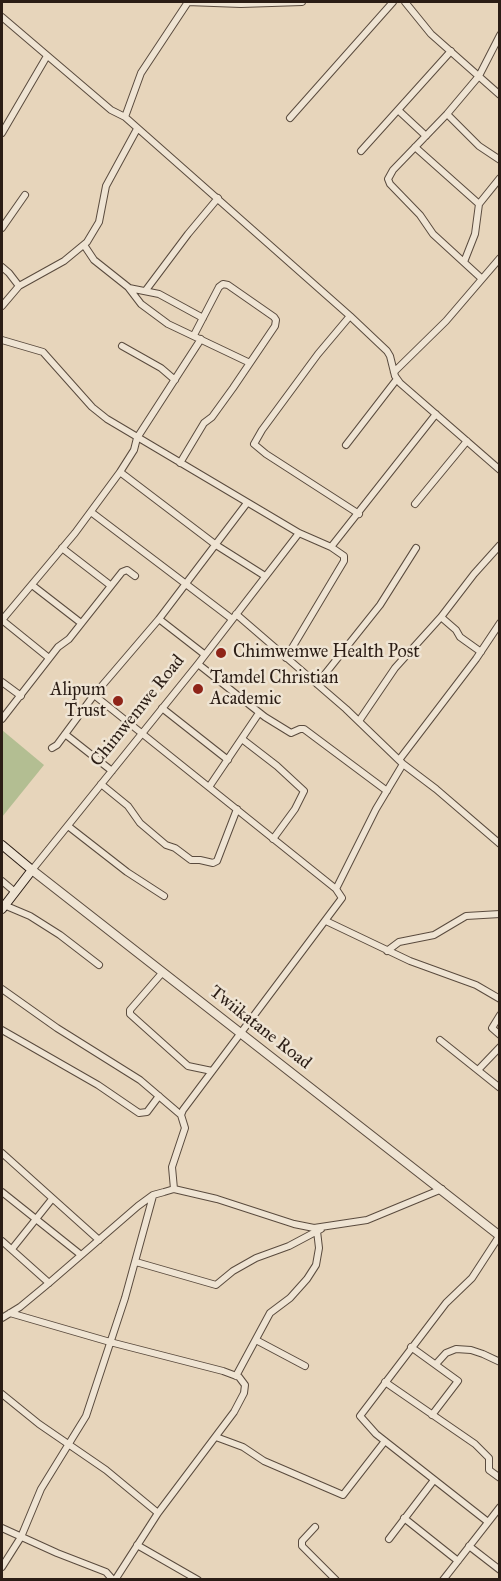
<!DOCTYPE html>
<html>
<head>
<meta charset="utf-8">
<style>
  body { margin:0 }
  #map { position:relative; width:501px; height:1581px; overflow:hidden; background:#e7d5bb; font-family:"IM FELL Great Primer",serif }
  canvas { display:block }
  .frame { position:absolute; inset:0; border:3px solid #2b1d15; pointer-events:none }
</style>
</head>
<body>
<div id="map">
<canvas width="501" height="1581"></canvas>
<div class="frame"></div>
</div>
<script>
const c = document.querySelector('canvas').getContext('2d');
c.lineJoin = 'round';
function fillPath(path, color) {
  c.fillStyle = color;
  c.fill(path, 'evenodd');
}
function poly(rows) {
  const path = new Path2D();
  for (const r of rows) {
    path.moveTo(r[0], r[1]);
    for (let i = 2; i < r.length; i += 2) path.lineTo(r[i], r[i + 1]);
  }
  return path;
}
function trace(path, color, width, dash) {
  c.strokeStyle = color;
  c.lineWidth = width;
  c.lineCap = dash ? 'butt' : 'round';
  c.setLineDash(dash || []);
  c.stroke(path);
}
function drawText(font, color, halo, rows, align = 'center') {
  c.font = font + ' "IM FELL Great Primer",serif';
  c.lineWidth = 5;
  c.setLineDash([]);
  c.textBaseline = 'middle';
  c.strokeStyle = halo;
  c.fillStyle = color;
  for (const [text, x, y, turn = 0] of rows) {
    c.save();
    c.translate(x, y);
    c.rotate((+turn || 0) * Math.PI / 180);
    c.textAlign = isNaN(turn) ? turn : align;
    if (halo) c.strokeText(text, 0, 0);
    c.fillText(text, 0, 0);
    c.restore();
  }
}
fillPath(poly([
  [2,730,44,765,2,817]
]), '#b3be92');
const minor = poly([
  [187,2,241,4,302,2],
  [405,2,431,34,500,95],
  [2,17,111,110,125,117,350,316,387,351,390,356,395,376,400,383,500,470],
  [398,110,426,136],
  [447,114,479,146,500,160],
  [125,117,141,73,188,2],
  [290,118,393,2],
  [2,133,47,56],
  [415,147,479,204],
  [361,151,451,51],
  [2,228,25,195],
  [84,245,94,260,128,287,141,304,168,324,250,363],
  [464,262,475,234,479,204,500,178],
  [2,267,9,273,19,286],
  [481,278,433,234,420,215,390,184,388,179,393,170,447,114,479,76,500,35],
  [129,288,159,294,203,318],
  [146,290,188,234,218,198],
  [2,306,19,286,64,261,87,242,99,222,106,186,137,129],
  [350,316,318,354,262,430,254,444,266,454,359,514],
  [2,340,43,352,92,407,107,419,299,533,331,547,344,556,344,561,286,658],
  [122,346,161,368,175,380],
  [394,372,446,321,500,258],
  [346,445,397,379],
  [180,463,204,423,212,417,233,388,275,326,276,320,274,317,228,285,223,284,219,287,194,335],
  [120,472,216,545,265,576],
  [415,504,467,441],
  [91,512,232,619],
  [331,547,436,414],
  [62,548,110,585],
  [32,585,81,623],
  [236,614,346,709,403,764,436,789,500,844],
  [441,617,456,630,460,637,481,652],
  [159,619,247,503],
  [49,658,2,620,75,533,120,472,134,450,137,438,201,339],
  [198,664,265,717,291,733,300,729,304,729,387,791],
  [2,682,21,696],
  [317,684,380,605,416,548],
  [94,695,336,889,342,898,183,1110,181,1115],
  [162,708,228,760],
  [2,719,58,647,69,639,122,572,127,570,135,576],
  [359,721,395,668,441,617,474,574,500,545],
  [65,734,112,771],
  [242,739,277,766,304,791,295,809,273,839],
  [52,748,57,745,94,695,159,619,204,654],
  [399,760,476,659,500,623],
  [101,784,128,806,140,823,166,845,175,848,191,860,200,860,213,863,217,861,237,809],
  [209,787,259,713],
  [68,826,127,872,164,896],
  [32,870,198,664,299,533],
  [2,881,15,892],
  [336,889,376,809,403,764],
  [4,905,30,916,60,935,99,965],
  [326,921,410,961,476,985,500,999],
  [387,951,399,942,434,935,466,916,500,914],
  [162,973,130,1010,130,1014,188,1066,212,1071],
  [2,989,57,1028,140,1080,181,1115,185,1128,172,1167,174,1189],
  [500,1015,492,1028,500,1035],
  [2,1030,98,1085,139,1113,147,1112,159,1096],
  [440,1040,500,1088],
  [478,1070,500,1047],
  [2,1153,99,1240],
  [2,1192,81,1255],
  [2,1241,49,1283],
  [12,1249,52,1199],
  [136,1262,216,1285,233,1271,256,1258,289,1246,321,1229],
  [10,1313,110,1342,223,1371,239,1377,245,1385,244,1393,234,1412,158,1513,115,1580],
  [2,1318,20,1307,49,1283,138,1206,153,1195,164,1192,174,1189,217,1199,294,1224,314,1228,367,1220,442,1189],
  [256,1340,305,1366],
  [411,1347,458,1381,432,1415],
  [436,1364,446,1353,456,1349,471,1350,483,1354,500,1362],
  [236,1376,270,1313,290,1298,307,1279,316,1265,319,1248,317,1231],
  [385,1382,475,1444,489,1458,489,1470,500,1478],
  [2,1394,39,1424,106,1470,158,1513],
  [216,1437,243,1447,264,1461,343,1495,385,1441],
  [404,1518,458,1561],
  [488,1522,376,1434,360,1416,446,1303,472,1278,500,1235],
  [315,1527,302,1541,302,1546,336,1580],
  [2,1528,57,1553,106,1572,113,1580],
  [389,1539,434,1480],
  [137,1545,198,1580],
  [469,1546,500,1570],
  [2,1567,21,1537,41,1489,86,1416,125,1298,153,1196],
  [443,1580,500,1507]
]);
const tertiary = poly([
  [32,870,500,1236]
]);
const secondary = poly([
  [2,845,32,870,2,909]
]);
trace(minor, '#5a4b3e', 8);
trace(tertiary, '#5a4b3e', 10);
trace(secondary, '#2b1d15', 10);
trace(minor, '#efe4d3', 6);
trace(tertiary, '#efe4d3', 8);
trace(secondary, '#efe4d3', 8);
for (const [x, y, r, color] of [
  [221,653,6,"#8f2418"],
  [198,689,6,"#8f2418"],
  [118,701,6,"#8f2418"]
]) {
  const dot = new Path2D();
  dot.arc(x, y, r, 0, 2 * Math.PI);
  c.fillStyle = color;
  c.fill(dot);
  trace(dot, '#efe4d3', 2);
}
drawText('18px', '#2b1d15', '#efe4d3', [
  ["Chimwemwe Health Post",233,653],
  ["Tamdel Christian",210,679],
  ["Academic",210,700],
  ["Alipum",106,691,"right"],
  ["Trust",106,712,"right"]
], 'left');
drawText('18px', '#2b1d15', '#efe4d3', [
  ["Chimwemwe Road",138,711,-51],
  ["Twiikatane Road",260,1028,38]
]);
</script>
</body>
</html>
